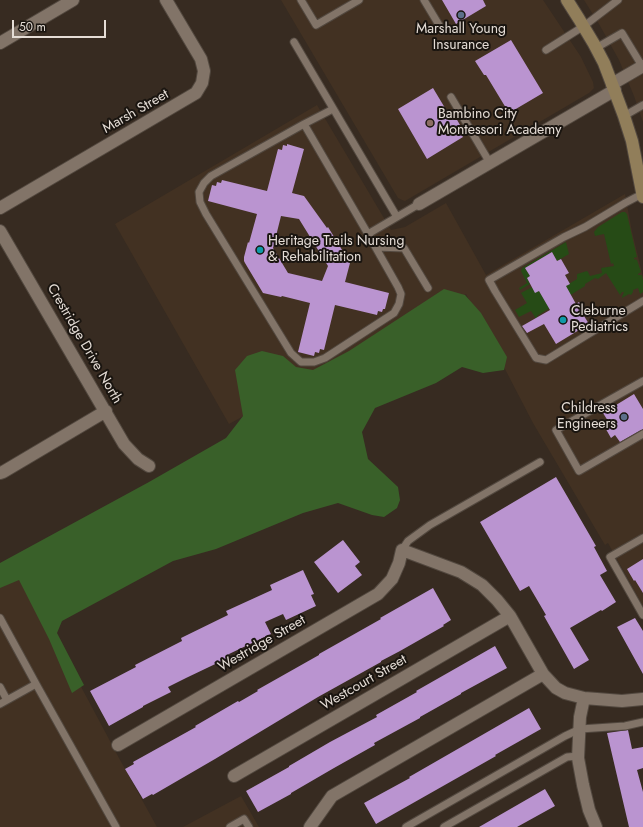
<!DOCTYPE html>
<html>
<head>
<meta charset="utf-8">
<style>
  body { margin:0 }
  #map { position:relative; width:643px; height:827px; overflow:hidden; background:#372b21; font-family:Jost,sans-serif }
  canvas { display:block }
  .scale { position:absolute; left:12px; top:20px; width:94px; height:18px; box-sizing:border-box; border:2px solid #e5ddd6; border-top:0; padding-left:5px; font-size:12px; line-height:14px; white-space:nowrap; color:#e5ddd6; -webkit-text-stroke:3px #1a1510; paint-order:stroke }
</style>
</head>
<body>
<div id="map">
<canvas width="643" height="827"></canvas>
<div class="scale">50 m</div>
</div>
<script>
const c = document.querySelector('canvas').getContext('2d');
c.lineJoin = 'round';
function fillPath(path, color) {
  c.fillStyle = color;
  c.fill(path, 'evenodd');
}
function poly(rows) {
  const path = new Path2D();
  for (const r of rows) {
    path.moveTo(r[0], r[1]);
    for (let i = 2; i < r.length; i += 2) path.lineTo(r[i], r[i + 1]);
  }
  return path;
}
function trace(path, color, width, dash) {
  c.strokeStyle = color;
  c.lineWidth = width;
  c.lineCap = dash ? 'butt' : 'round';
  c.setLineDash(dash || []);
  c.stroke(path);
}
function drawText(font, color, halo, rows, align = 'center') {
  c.font = font + ' Jost,sans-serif';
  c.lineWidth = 4;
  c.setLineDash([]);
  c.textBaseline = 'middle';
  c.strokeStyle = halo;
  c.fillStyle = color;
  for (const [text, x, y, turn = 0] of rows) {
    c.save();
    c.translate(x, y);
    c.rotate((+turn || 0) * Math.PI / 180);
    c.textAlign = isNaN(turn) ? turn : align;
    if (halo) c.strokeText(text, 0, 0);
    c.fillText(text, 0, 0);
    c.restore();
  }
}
fillPath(poly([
  [281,0,543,0,581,57,593,82,594,88,589,93,405,201,402,200,398,198],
  [584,0,643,0,643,122,634,96,619,60,599,24],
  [317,105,391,230,405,227,446,203,486,275,625,194,632,232,643,277,643,606,608,543,605,545,533,423,466,294,229,424,115,224],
  [20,572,119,758,157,827,0,827,0,583],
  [241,796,259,827,183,827]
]), '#423122');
fillPath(poly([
  [622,212,625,212,627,214,637,257,634,258,634,259,637,260,641,272,638,274,638,275,642,275,643,280,643,292,640,294,638,288,633,290,633,292,631,295,629,294,622,298,622,297,624,292,622,292,620,295,606,273,598,279,595,278,585,284,585,286,537,316,542,324,540,325,531,311,519,317,515,310,527,303,521,293,532,287,539,291,544,299,577,279,577,274,587,271,588,272,590,276,602,273,601,268,614,266,613,263,611,264,604,234,595,236,594,232,598,227],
  [566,242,569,254,557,261,552,252,525,268,530,276,527,278,530,284,520,290,519,288,527,283,521,271,522,268]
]), '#264b16');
fillPath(poly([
  [444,289,465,295,481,313,507,357,504,370,483,373,462,367,436,383,375,408,362,432,368,459,398,487,400,500,397,508,384,517,372,515,338,503,303,513,216,549,173,561,62,621,57,633,84,685,72,693,49,639,19,580,0,588,0,563,149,482,226,438,243,416,235,370,247,356,262,351,283,356,296,367,313,370,349,351]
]), '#396029');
fillPath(poly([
  [442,0,483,0,486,6,456,24],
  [511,40,543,93,509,113,486,75,484,75,475,61],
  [433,88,448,113,452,111,460,125,457,127,463,137,427,159,398,109],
  [287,144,304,149,292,193,304,196,327,228,328,227,350,263,345,282,389,293,385,309,383,309,382,312,378,311,377,315,335,305,324,350,320,349,319,353,315,352,314,356,298,352,310,303,282,296,281,297,263,293,245,263,244,261,244,257,248,242,249,243,257,214,208,201,212,185,216,186,217,182,221,183,222,180,267,191,278,149,282,150,283,145,287,146],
  [281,216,299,219,328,266,322,281,288,273,273,248],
  [552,252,557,261,561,259,569,273,565,275,570,284,566,286,576,304,579,302,587,315,584,316,589,324,556,344,544,324,527,333,522,326,550,310,539,291,535,293,527,278,530,276,525,268],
  [634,394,643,409,643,429,620,442,615,435,611,438,603,424,608,421,603,413],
  [556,477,596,546,594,547,607,571,600,575,616,602,602,611,601,610,570,628,589,660,574,669,544,616,546,615,529,586,520,591,480,522],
  [343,540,360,562,355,566,362,575,338,593,314,562],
  [643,559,643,593,635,580,634,581,627,569],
  [303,570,314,594,311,595,316,606,286,620,283,614,265,622,271,634,229,654,230,657,186,678,168,687,171,692,143,706,143,707,109,726,90,691,136,667,135,665,182,641,181,638,228,615,226,611,272,590,270,585],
  [433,588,451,620,443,625,444,626,400,651,381,661,381,662,318,697,215,759,153,795,152,794,143,799,125,769,134,764,133,762,196,727,195,726,238,701,239,702,258,691,257,690,319,655,319,654,381,619,380,618],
  [635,618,643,631,643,674,617,627],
  [495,646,507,668,461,693,461,694,420,717,420,718,374,743,375,745,334,768,291,793,291,794,258,812,246,791,289,767,289,766,330,742,377,717,376,715,417,692,416,691],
  [529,708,541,729,495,755,496,756,376,824,364,803,410,778,409,777],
  [628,730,632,749,643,747,643,768,637,770,643,792,643,827,629,827,607,733],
  [545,789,555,806,517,827,479,827]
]), '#ba94d0');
const lane = poly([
  [301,0,316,25,359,0],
  [424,0,442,30],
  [294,42,397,217],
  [596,48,622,33,642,66],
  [546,50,584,26,618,0],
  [451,97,490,163],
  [624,116,643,105],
  [304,124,333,109],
  [642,194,625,203,585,227,564,237,489,280,495,291,536,358,546,360,643,301],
  [368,234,398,287,401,294,399,304,394,313,325,358,314,362,301,362,291,353,206,214,200,202,199,192,204,183,211,176,304,124,368,234,419,204],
  [376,247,404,248,428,288],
  [643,381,556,430,579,471,643,434],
  [643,538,610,557,643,615],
  [402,550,408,541,430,525,540,462],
  [0,618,36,684],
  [0,687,7,700],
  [0,704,36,684,116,827],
  [230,827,244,819,249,827],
  [406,827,565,736,580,729,625,726,643,722],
  [444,827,567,757,578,756]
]);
const street = poly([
  [0,43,73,0],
  [612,84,643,66],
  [419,204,615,90],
  [0,208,196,93,202,83,204,71,201,59,166,0],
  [0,231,124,444,138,459,149,466],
  [0,473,3,472,106,411],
  [584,698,580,717,578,758,583,785,589,810,596,827],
  [118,745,378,594,392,579,399,563,402,550,461,572,482,585,497,600,510,616,543,674,556,688,565,693,584,698,622,701,643,699],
  [234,776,510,616],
  [310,827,332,796,543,674]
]);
const secondary = poly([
  [567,0,579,19,594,44,604,63,612,84,624,116,632,141,643,197]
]);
trace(lane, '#52483f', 9);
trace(street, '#52483f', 14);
trace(secondary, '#52483f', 14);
trace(lane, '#827468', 7);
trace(street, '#827468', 12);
trace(secondary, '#917e5a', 12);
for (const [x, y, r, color] of [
  [461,15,4,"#5c6f8a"],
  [430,123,4,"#8d6e63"],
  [260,250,4,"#0f9aa8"],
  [563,320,4,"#0f9aa8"],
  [624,417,4,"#5c6f8a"]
]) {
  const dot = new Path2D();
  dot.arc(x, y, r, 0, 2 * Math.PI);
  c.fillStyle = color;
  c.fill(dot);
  trace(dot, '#1a1510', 1.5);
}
drawText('14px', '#e5ddd6', '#1a1510', [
  ["Marshall Young",461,30,"center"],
  ["Insurance",461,46,"center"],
  ["Bambino City",438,115],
  ["Montessori Academy",438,131],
  ["Heritage Trails Nursing",268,242],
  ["& Rehabilitation",268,258],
  ["Cleburne",571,312],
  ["Pediatrics",571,328],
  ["Childress",616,409,"right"],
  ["Engineers",616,425,"right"]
], 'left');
drawText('14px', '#e5ddd6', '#1a1510', [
  ["Marsh Street",136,112,-30],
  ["Crestridge Drive North",84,344,60],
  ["Westridge Street",262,644,-30],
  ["Westcourt Street",364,683,-30]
]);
</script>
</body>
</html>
